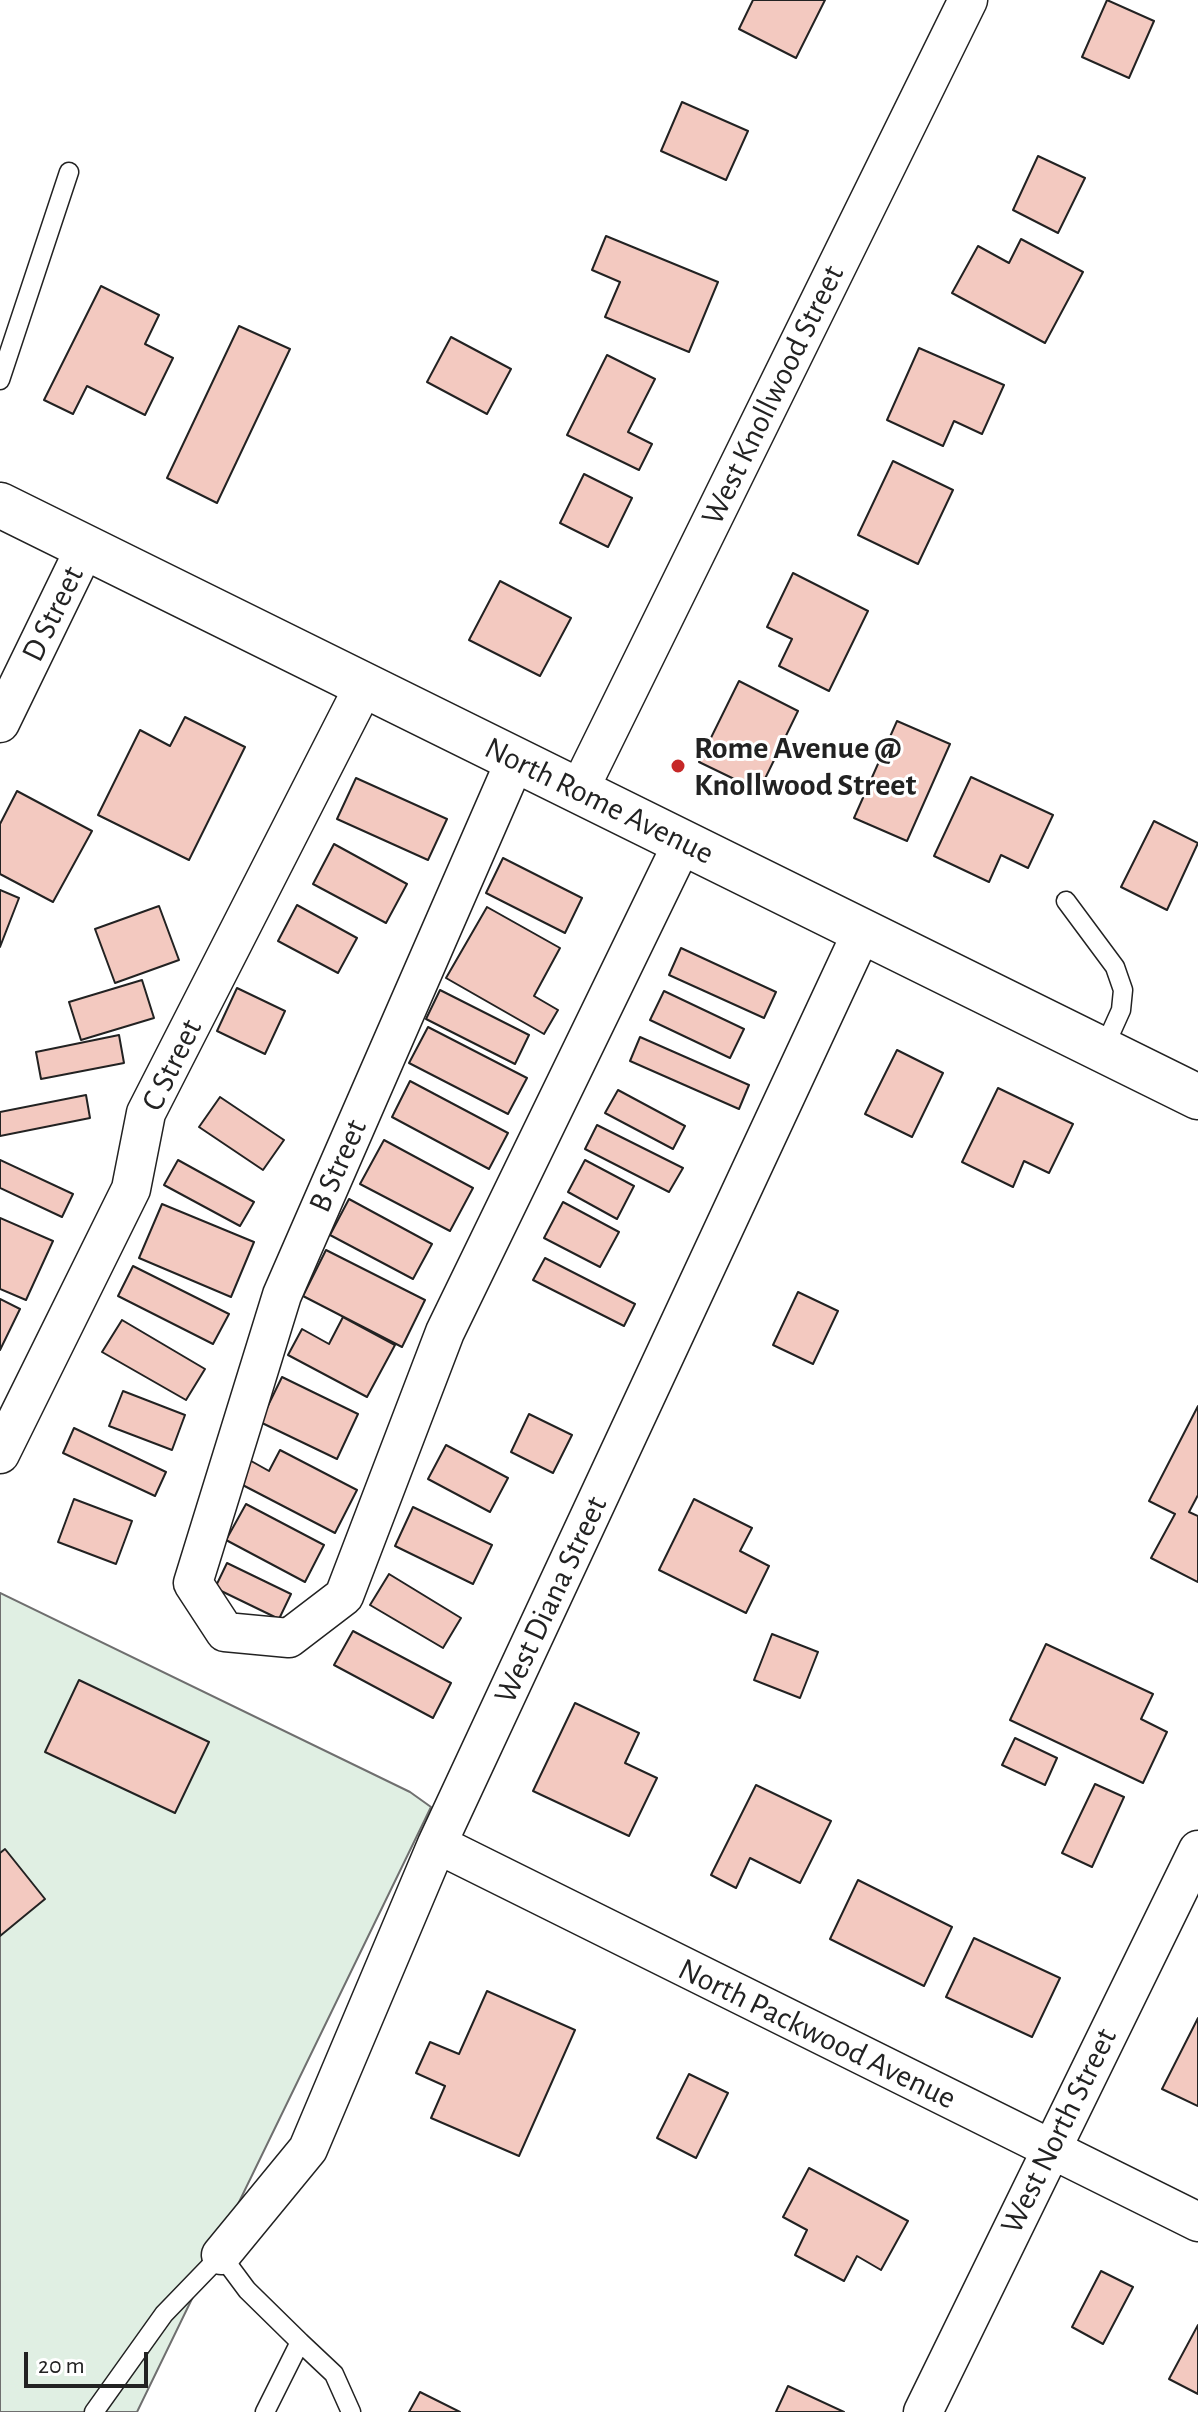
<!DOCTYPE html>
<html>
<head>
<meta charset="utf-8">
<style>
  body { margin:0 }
  #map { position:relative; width:1198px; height:2412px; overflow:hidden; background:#fff; font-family:"Alegreya Sans",sans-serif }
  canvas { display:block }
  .scale { position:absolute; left:24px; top:2352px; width:124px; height:36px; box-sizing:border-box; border:4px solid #222; border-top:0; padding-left:10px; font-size:24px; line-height:28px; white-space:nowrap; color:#222; -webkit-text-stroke:6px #fff; paint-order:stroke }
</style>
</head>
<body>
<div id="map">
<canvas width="1198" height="2412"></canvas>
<div class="scale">20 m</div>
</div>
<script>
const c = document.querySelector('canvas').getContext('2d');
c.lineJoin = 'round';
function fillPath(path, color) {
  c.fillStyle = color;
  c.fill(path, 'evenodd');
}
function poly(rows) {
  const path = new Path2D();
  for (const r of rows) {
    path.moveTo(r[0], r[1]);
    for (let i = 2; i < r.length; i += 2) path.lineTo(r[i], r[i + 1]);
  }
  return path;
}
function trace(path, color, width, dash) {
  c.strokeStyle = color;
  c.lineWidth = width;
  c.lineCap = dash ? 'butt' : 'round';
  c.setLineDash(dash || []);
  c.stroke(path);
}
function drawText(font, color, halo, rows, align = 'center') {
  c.font = font + ' "Alegreya Sans",sans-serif';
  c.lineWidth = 6;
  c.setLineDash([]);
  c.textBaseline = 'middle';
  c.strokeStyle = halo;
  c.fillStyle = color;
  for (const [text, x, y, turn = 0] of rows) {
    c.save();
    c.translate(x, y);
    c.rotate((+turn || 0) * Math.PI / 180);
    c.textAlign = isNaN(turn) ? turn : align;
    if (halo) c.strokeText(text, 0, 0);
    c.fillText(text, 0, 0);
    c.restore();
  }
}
const green = poly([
  [0,1593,410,1792,431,1807,137,2412,0,2412,0,1593]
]);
fillPath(green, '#e0efe3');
trace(green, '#6f6f6f', 2);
const building = poly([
  [753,0,825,0,796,58,739,29,753,0],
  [1107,0,1154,21,1129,78,1082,57,1107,0],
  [682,102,748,131,726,180,661,151,682,102],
  [1038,156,1085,178,1058,233,1013,210,1038,156],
  [606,236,718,282,689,352,605,317,620,282,592,270,606,236],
  [1021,239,1083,272,1045,343,952,293,978,246,1009,263,1021,239],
  [101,286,159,315,145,344,173,358,145,415,87,386,73,414,44,400,101,286],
  [239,326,290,349,217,503,167,478,239,326],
  [451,337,511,369,487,414,427,382,451,337],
  [919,348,1004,385,982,434,954,421,943,446,887,420,919,348],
  [607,355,655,379,628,432,652,444,639,470,567,435,607,355],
  [893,461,953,490,918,564,858,535,893,461],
  [584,474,632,498,608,547,560,523,584,474],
  [793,573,868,611,829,691,779,666,792,639,767,627,793,573],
  [500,581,571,618,540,676,469,640,500,581],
  [739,681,798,711,759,791,699,762,739,681],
  [185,717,245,747,189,860,98,815,140,730,170,746,185,717],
  [897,721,950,744,907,841,854,818,897,721],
  [971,777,1053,815,1028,868,1001,855,989,882,934,856,971,777],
  [356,778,447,819,428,860,337,819,356,778],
  [17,791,92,831,53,902,0,874,0,824,17,791],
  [1154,821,1198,843,1167,910,1121,887,1154,821],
  [334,844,407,884,386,923,313,884,334,844],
  [503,858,582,898,565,933,486,893,503,858],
  [0,890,19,898,0,947,0,890],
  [297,905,357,938,338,973,278,941,297,905],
  [159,906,179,960,115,983,95,929,159,906],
  [487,907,560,948,534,996,558,1010,544,1034,446,978,487,907],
  [681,948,776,992,764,1018,669,975,681,948],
  [142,980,154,1018,81,1040,69,1002,142,980],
  [237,988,285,1011,265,1054,217,1031,237,988],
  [440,990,529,1035,515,1064,426,1019,440,990],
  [664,991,744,1029,730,1058,650,1020,664,991],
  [428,1027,527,1078,508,1114,409,1063,428,1027],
  [119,1035,124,1063,41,1079,36,1052,119,1035],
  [640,1037,749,1085,739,1109,630,1061,640,1037],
  [897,1050,943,1073,912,1137,865,1114,897,1050],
  [410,1081,508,1133,489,1169,392,1117,410,1081],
  [998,1088,1073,1124,1049,1173,1024,1161,1013,1187,962,1162,998,1088],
  [618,1090,685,1126,673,1149,605,1113,618,1090],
  [86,1095,90,1118,0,1136,0,1112,86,1095],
  [220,1097,284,1140,263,1170,199,1127,220,1097],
  [597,1125,683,1168,669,1192,585,1149,597,1125],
  [384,1140,473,1188,450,1231,360,1184,384,1140],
  [0,1160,73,1194,62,1217,0,1188,0,1160],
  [178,1160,254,1202,240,1226,164,1185,178,1160],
  [585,1160,634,1186,617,1219,568,1192,585,1160],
  [349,1199,432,1244,413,1279,330,1235,349,1199],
  [563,1202,619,1232,600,1267,544,1238,563,1202],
  [162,1204,254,1242,231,1297,139,1258,162,1204],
  [0,1218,53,1241,26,1300,0,1289,0,1218],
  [326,1250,425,1300,402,1347,303,1296,326,1250],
  [545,1258,635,1304,624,1326,533,1280,545,1258],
  [133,1266,229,1314,213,1344,118,1296,133,1266],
  [798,1292,838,1311,813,1364,773,1345,798,1292],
  [0,1299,20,1309,0,1350,0,1299],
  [343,1317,395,1345,367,1397,288,1355,302,1329,329,1344,343,1317],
  [122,1320,205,1369,186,1400,102,1352,122,1320],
  [282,1377,358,1414,337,1459,260,1422,282,1377],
  [123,1391,185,1415,172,1450,109,1426,123,1391],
  [1198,1406,1198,1495,1189,1512,1198,1516,1198,1582,1151,1558,1175,1514,1149,1501,1198,1406],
  [529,1414,572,1435,553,1473,511,1452,529,1414],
  [74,1428,166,1472,155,1496,63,1453,74,1428],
  [446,1445,508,1478,490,1512,428,1479,446,1445],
  [280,1450,357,1490,335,1533,233,1480,244,1457,269,1471,280,1450],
  [74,1499,132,1521,116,1564,58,1542,74,1499],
  [694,1499,752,1528,740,1551,769,1566,746,1613,659,1570,694,1499],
  [246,1504,324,1545,305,1582,226,1540,246,1504],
  [413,1507,492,1545,473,1584,395,1546,413,1507],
  [227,1563,291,1594,279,1619,215,1588,227,1563],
  [389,1574,461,1618,443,1648,370,1605,389,1574],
  [353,1631,451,1683,433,1718,334,1665,353,1631],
  [772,1634,818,1652,800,1698,754,1680,772,1634],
  [1046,1644,1153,1694,1141,1719,1167,1732,1143,1783,1010,1720,1046,1644],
  [79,1680,209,1742,175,1813,45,1752,79,1680],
  [575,1703,639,1733,625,1763,657,1778,629,1836,533,1791,575,1703],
  [1015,1738,1057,1758,1045,1785,1002,1765,1015,1738],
  [1095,1784,1124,1797,1092,1867,1062,1853,1095,1784],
  [756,1785,831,1821,800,1883,750,1858,736,1888,711,1875,756,1785],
  [5,1849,45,1899,0,1936,0,1853,5,1849],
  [858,1880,952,1927,924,1986,830,1939,858,1880],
  [974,1938,1060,1978,1032,2037,946,1997,974,1938],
  [487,1991,575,2030,519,2156,431,2118,445,2086,416,2073,430,2042,459,2054,487,1991],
  [1198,2018,1198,2106,1162,2089,1198,2018],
  [689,2074,728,2093,696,2158,657,2138,689,2074],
  [809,2168,908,2221,881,2270,857,2256,844,2281,795,2255,807,2230,783,2217,809,2168],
  [1101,2271,1133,2287,1103,2344,1072,2327,1101,2271],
  [1198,2325,1198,2394,1169,2379,1198,2325],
  [788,2386,844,2412,776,2412,788,2386],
  [420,2392,460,2412,409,2412,420,2392]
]);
fillPath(building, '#f3c9c0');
trace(building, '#222', 2);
const service = poly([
  [0,380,69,172],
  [1066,901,1115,967,1123,990,1121,1010,1103,1050],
  [300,2342,334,2374,351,2412],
  [94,2412,164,2314,221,2255,247,2290,300,2342,265,2412]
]);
const minor = poly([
  [0,723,85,548],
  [515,761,282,1295,193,1583,225,1632,289,1638,344,1596,445,1332,683,842],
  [579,790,968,0],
  [0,1454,131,1189,146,1113,365,684],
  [437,1844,1198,2222],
  [221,2255,308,2149,437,1844,862,932],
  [923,2412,1198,1850]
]);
const tertiary = poly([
  [0,505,1198,1097]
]);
trace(service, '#222', 21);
trace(minor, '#222', 41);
trace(tertiary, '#222', 47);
trace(service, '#fff', 18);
trace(minor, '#fff', 38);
trace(tertiary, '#fff', 44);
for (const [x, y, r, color] of [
  [678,766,8,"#c62828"]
]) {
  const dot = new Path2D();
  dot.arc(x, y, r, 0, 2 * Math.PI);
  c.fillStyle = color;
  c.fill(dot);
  trace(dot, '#fff', 3);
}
drawText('32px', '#222', '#fff', [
  ["West Knollwood Street",773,395,-64],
  ["D Street",53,614,-64],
  ["North Rome Avenue",599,801,26],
  ["C Street",172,1065,-64],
  ["B Street",338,1166,-66],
  ["West Diana Street",551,1600,-65],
  ["North Packwood Avenue",817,2034,26],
  ["West North Street",1059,2131,-64]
]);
drawText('bold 32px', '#222', '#fff', [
  ["Rome Avenue @",694,748],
  ["Knollwood Street",694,785]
], 'left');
</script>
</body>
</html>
